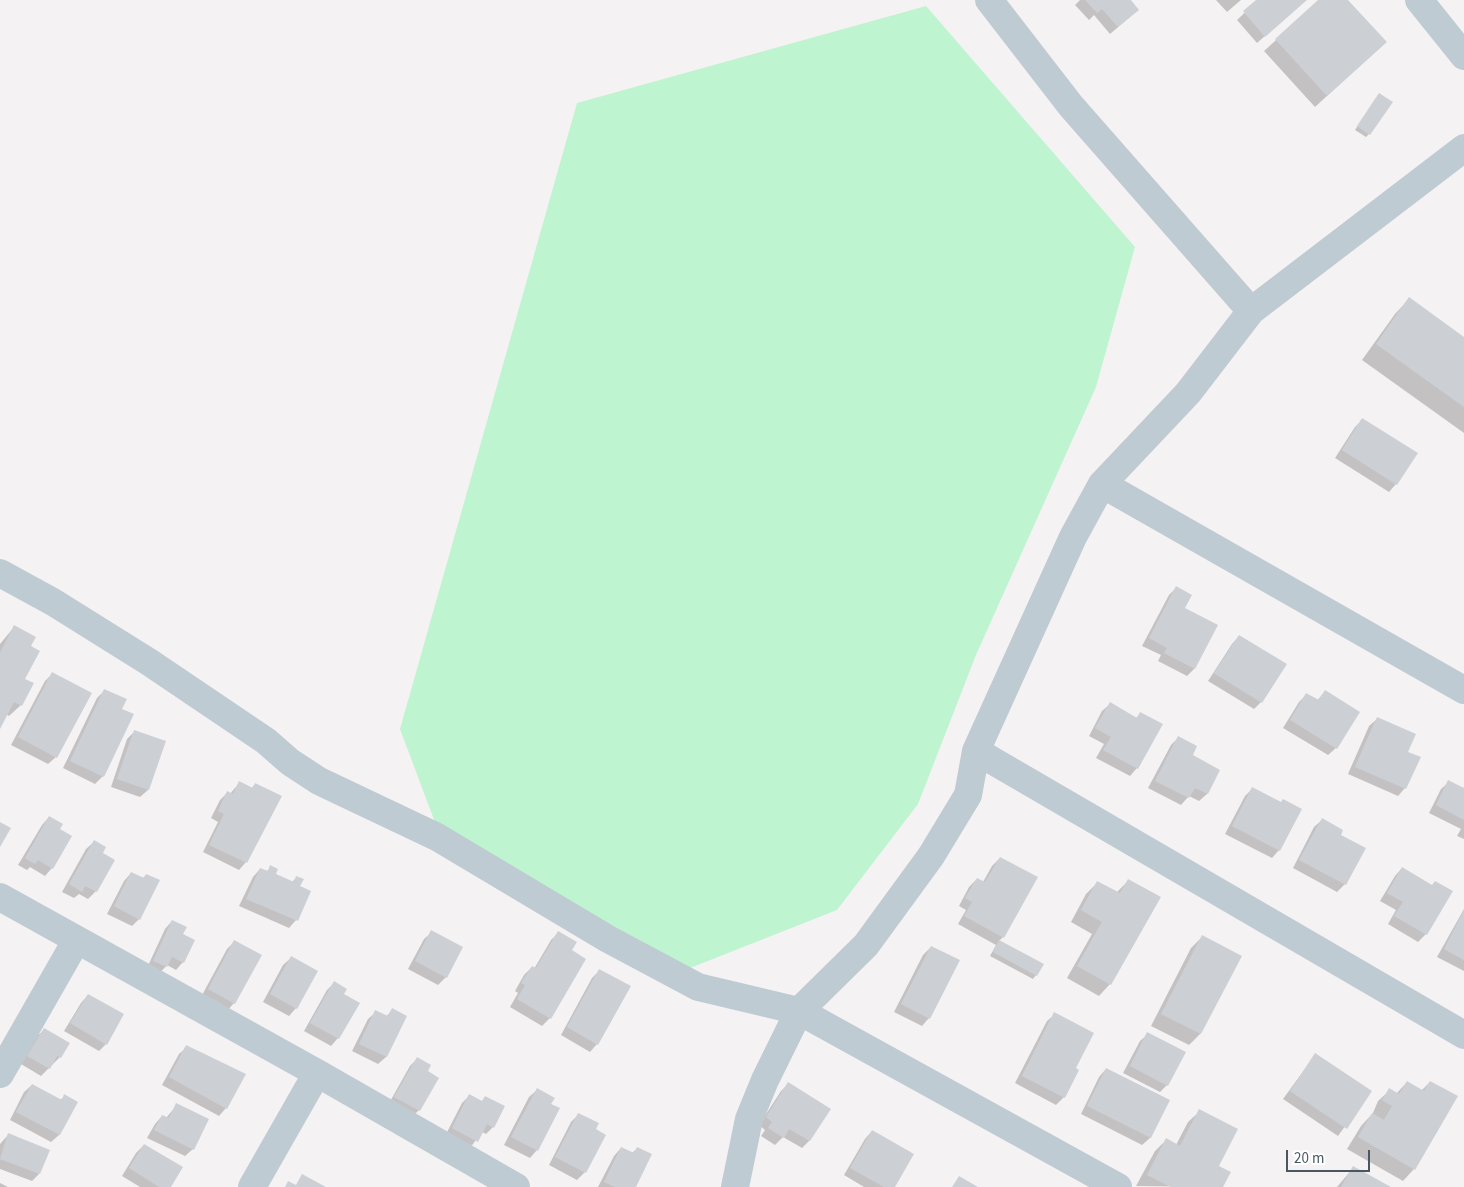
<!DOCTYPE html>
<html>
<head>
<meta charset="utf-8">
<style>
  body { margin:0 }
  #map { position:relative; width:1464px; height:1187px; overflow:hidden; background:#f5f2f3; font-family:"Source Sans 3",sans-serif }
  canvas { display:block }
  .scale { position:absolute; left:1286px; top:1150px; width:84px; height:22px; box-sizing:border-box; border:2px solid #485762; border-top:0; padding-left:6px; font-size:15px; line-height:18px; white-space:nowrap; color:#485762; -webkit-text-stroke:4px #fff; paint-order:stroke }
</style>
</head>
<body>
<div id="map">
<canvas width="1464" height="1187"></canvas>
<div class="scale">20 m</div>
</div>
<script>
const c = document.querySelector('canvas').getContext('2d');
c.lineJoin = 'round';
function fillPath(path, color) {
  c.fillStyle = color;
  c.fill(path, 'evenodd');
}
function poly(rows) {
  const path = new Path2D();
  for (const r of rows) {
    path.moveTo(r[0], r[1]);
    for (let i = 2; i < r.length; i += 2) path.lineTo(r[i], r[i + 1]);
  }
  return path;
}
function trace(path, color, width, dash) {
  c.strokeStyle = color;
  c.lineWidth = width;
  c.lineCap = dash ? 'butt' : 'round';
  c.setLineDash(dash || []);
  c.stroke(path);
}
fillPath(poly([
  [926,6,1135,247,1096,387,976,655,918,804,837,910,685,970,436,825,400,729,577,103]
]), '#bff4d0');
fillPath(poly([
  [1080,0,1129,0,1130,17,1110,34,1094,15,1089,20,1075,5],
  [1216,0,1241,0,1227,12],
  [1258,0,1306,0,1257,43,1237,20],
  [1320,0,1347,0,1374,53,1315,107,1264,51],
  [1376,98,1369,134,1366,137,1355,130],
  [1409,299,1464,338,1464,433,1362,360,1395,314],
  [1362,420,1396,484,1389,492,1335,458,1355,427],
  [1176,588,1183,608,1217,626,1194,669,1187,676,1158,661,1161,655,1142,646,1169,595],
  [14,627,29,647,21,705,9,716,6,714,0,726,0,644],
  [1239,636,1261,702,1254,709,1208,681,1232,644],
  [53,673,56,757,48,764,11,745,45,681],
  [105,690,120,709,103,776,95,784,63,768,97,698],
  [1325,691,1336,748,1328,755,1283,728,1299,702,1307,694,1317,701],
  [1110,704,1136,718,1141,713,1137,768,1130,776,1096,758,1104,744,1089,736,1102,711],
  [1377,719,1407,752,1405,788,1398,796,1348,774,1369,726],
  [135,731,148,790,140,797,111,787,127,739],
  [1178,738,1191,756,1219,770,1207,794,1199,801,1189,796,1181,805,1148,788,1171,745],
  [1449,782,1463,789,1464,787,1464,839,1457,836,1461,829,1429,813,1441,789],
  [239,783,251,789,255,784,246,862,239,870,203,852,218,822,211,818,220,800,227,793,230,794],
  [1252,789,1279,850,1272,858,1225,834,1245,796],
  [49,817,58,830,52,868,45,876,30,867,27,870,18,865,42,825],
  [1322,820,1339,835,1364,848,1345,884,1337,892,1293,868,1314,827],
  [94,842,96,891,88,899,79,894,74,898,62,892,86,849],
  [1000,858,1003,937,999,941,1036,975,1033,979,990,956,996,945,958,924,966,910,959,906,969,887,977,879,983,882,992,866],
  [271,867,275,875,292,882,297,877,299,887,296,920,289,928,239,906,253,877,260,869,266,872],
  [1402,868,1432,886,1451,892,1426,934,1418,942,1388,924,1396,910,1380,901,1395,876],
  [131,873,142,879,146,875,139,919,132,926,107,914,124,881],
  [1128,881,1110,984,1099,996,1067,978,1092,934,1071,922,1086,894,1098,882,1116,893],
  [1464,909,1464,971,1437,957],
  [172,921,181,935,183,962,176,970,167,965,159,974,147,968,165,929],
  [432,932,446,977,438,985,408,969,424,939],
  [558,933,570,951,550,1018,542,1026,510,1007,518,993,515,991,524,975,532,967,534,969,551,940],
  [1202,937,1240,956,1200,1034,1189,1045,1151,1026,1191,948],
  [235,941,234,1003,227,1011,201,997,227,949],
  [931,947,929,1018,922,1026,894,1012,923,955],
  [291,958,296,1008,289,1016,263,1002,283,965],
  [600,970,597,1044,590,1052,561,1035,592,978],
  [334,983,342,995,338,1038,331,1046,304,1031,327,990],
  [88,995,106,1044,99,1051,64,1031,81,1003],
  [392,1010,406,1016,386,1057,378,1064,352,1051,368,1019,376,1012,386,1017],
  [1055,1014,1074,1069,1064,1097,1056,1105,1015,1083,1047,1021],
  [44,1030,60,1057,41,1076,21,1064,36,1037],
  [1148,1034,1167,1085,1160,1092,1123,1073,1140,1041],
  [187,1047,244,1075,226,1108,219,1116,162,1085,179,1054],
  [1315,1055,1370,1092,1338,1136,1283,1099],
  [418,1058,426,1072,437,1078,419,1110,411,1118,388,1105,410,1066],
  [1106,1069,1169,1100,1150,1138,1142,1145,1081,1114,1099,1077],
  [1407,1082,1421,1091,1430,1082,1414,1169,1403,1181,1347,1149,1361,1126,1373,1113,1378,1101,1390,1090,1396,1094],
  [788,1084,829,1109,809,1141,802,1148,783,1137,775,1145,761,1136,765,1130,759,1125,781,1091],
  [32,1085,60,1100,65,1096,76,1102,59,1135,51,1142,10,1120,24,1092],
  [537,1090,550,1104,537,1150,530,1158,504,1145,529,1097],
  [469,1096,481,1102,485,1098,493,1127,486,1134,482,1132,470,1148,445,1136,462,1103],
  [177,1105,193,1149,185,1156,147,1138,155,1124,162,1116,166,1118],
  [1200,1111,1221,1187,1136,1186,1155,1151,1166,1140,1176,1145,1188,1122],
  [579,1114,594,1130,604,1135,585,1172,577,1180,549,1165,571,1122],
  [872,1131,894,1187,864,1187,844,1175,865,1139],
  [8,1135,39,1174,32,1181,0,1169,0,1144],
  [144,1145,169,1187,140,1187,122,1176,136,1153],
  [621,1148,632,1153,638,1148,635,1187,598,1187,614,1156],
  [1353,1168,1389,1187,1337,1187],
  [0,1183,8,1187,0,1187]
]), '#0003');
fillPath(poly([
  [1085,0,1131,0,1139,10,1118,27,1102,9,1097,13],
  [1256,0,1307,0,1265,37,1243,11],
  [1318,0,1348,0,1387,42,1327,96,1275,39],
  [1379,93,1393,102,1370,135,1357,126],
  [1409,297,1464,337,1464,407,1376,344],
  [1362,418,1418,453,1397,485,1342,450],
  [1176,586,1192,595,1185,608,1218,625,1195,669,1164,653,1167,648,1149,638],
  [14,625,36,637,31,646,40,651,25,679,34,683,22,706,14,702,0,729,0,653],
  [1239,635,1287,664,1262,703,1214,673],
  [52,672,92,693,57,758,18,737],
  [104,689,127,699,122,709,134,714,104,777,70,761],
  [1325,690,1360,712,1337,749,1290,720,1306,693,1319,700],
  [1110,702,1137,718,1140,712,1163,724,1138,769,1103,750,1111,737,1095,728],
  [1377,717,1416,734,1408,752,1421,757,1406,789,1355,767],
  [134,730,166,741,149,790,117,779],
  [1178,736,1197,746,1193,755,1220,770,1208,794,1195,788,1189,798,1155,781],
  [1448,780,1464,788,1464,820,1436,805],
  [239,781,253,788,255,783,282,796,247,863,209,845,224,814,218,811,227,791,233,794],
  [1252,787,1281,802,1283,799,1302,809,1280,851,1232,826],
  [49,816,63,824,60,829,72,836,53,869,38,860,35,864,25,858],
  [1322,818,1343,830,1341,835,1366,848,1346,885,1299,860],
  [0,822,11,828,0,847],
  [94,840,106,847,103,853,115,860,97,892,85,886,82,892,69,884],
  [1000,857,1038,877,1004,938,964,916,972,902,965,898,977,878,985,882],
  [270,865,278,869,276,874,294,882,296,876,304,879,300,886,311,891,298,921,246,899,260,868,268,871],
  [1402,867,1432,885,1435,881,1453,891,1427,935,1394,916,1403,902,1387,893],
  [131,872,144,878,146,874,160,880,140,920,114,906],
  [1128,879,1161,897,1111,985,1077,966,1102,922,1081,910,1097,881,1120,893],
  [1464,910,1464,960,1444,949],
  [172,920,187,927,183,934,195,940,184,963,172,957,167,967,153,961],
  [431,930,463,947,447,978,415,961],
  [558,931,577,942,572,950,586,959,551,1019,517,999,525,985,521,983,532,966,536,968],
  [1202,935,1242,956,1201,1034,1161,1014],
  [234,940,262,955,235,1004,208,989],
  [999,940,1044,964,1037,976,993,952],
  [931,946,960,960,930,1019,901,1004],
  [291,956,318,971,297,1009,270,994],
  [599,969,631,986,598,1045,567,1027],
  [334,981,347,989,344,994,360,1003,339,1039,310,1023],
  [88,994,124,1014,107,1045,70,1023],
  [392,1008,407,1016,387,1057,359,1044,375,1010,388,1016],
  [1054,1012,1094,1033,1076,1068,1079,1070,1065,1098,1022,1076],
  [44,1028,70,1043,61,1058,57,1056,50,1069,27,1056],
  [1147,1032,1186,1052,1168,1086,1130,1066],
  [186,1045,246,1074,227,1109,169,1077],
  [1315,1053,1372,1091,1347,1129,1290,1091],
  [417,1057,431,1065,428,1071,439,1078,420,1111,394,1097],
  [1106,1068,1170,1100,1151,1138,1087,1106],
  [1407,1081,1424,1091,1430,1081,1458,1096,1415,1170,1358,1137,1372,1113,1384,1120,1392,1106,1382,1100,1389,1088,1399,1094],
  [788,1082,831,1109,810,1141,789,1129,784,1138,768,1128,772,1122,766,1117],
  [32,1084,62,1100,64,1094,78,1102,60,1135,16,1112],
  [537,1088,555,1098,551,1104,560,1108,538,1151,511,1137],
  [469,1094,482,1101,485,1096,505,1106,494,1128,487,1124,478,1142,452,1128],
  [176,1103,209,1119,194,1150,154,1130,162,1115,169,1118],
  [1199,1109,1238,1129,1219,1166,1231,1172,1223,1187,1171,1187,1147,1175,1166,1138,1180,1146],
  [578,1113,599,1123,596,1129,606,1135,586,1173,555,1157],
  [872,1130,914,1154,895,1187,884,1187,850,1168],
  [8,1133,50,1150,40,1174,0,1159],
  [144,1144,183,1167,171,1187,159,1187,129,1168],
  [621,1147,634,1153,637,1147,652,1154,636,1187,615,1187,604,1182],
  [1353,1166,1391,1187,1341,1187],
  [302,1174,326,1187,285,1187,288,1181,296,1185],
  [959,1176,978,1187,952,1187]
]), '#ccd0d5');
trace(poly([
  [989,0,1071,106,1251,311],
  [1419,0,1464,56],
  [1102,484,1464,690],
  [0,573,53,602,149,662,266,741,290,762,319,781,437,837,608,939,698,987,799,1011,1118,1187],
  [976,751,1464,1035],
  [0,897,317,1073,516,1187],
  [0,1074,76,941],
  [252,1187,317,1073],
  [735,1187,749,1119,765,1080,799,1011,866,945,931,856,968,795,976,751,1073,537,1102,484,1188,393,1251,311,1464,148]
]), '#bfcbd3', 28);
</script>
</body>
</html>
